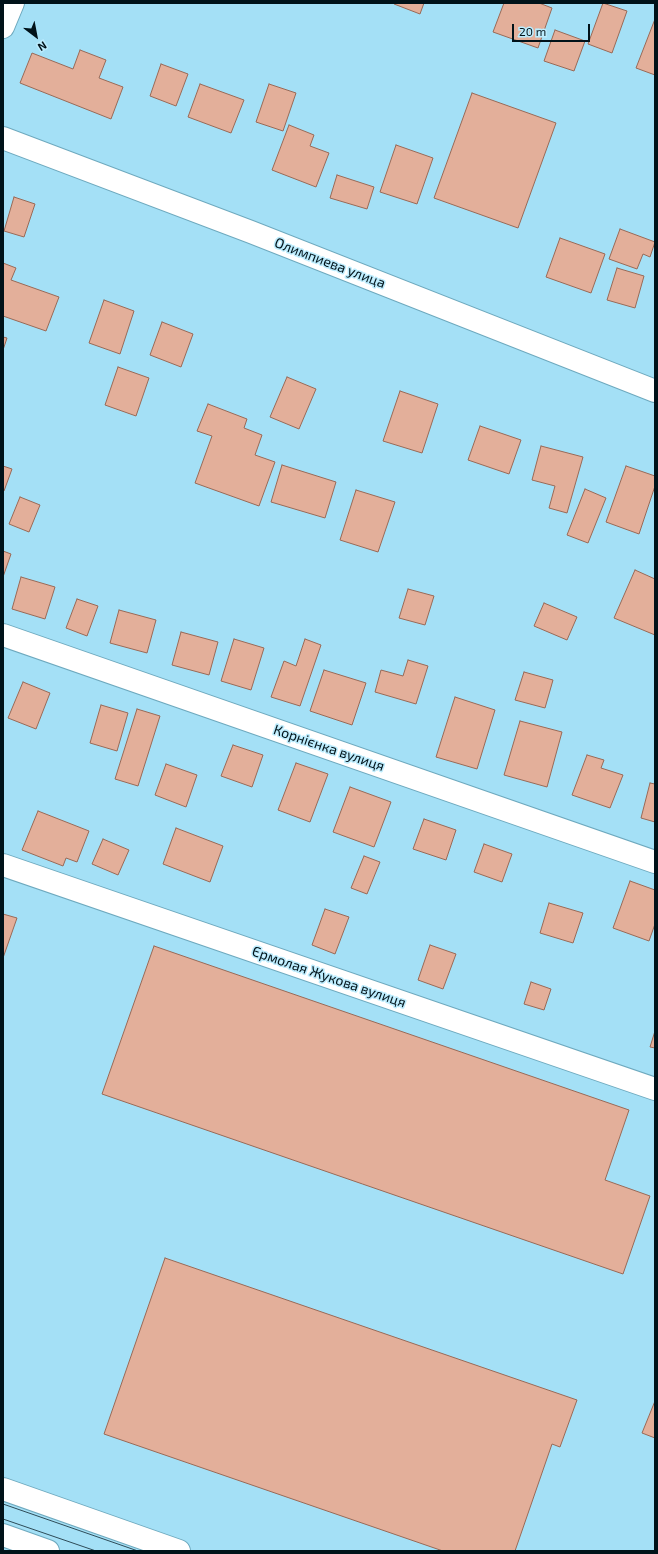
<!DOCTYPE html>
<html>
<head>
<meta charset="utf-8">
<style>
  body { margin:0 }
  #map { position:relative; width:658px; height:1554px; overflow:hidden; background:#a4e0f6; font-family:"Exo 2",sans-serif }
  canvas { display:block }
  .frame { position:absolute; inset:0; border:4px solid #001219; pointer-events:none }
  .north { position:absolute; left:16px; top:16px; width:40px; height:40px; -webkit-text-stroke:3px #bcecfd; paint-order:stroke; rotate:148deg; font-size:11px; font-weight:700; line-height:16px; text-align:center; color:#001219 }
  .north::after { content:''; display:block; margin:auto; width:14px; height:18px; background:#001219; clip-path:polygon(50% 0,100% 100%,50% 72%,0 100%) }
  .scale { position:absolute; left:512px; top:24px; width:78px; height:18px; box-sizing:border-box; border:2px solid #001219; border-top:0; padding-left:5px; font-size:12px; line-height:14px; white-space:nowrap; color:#001219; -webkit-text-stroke:3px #bcecfd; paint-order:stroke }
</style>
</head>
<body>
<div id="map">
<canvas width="658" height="1554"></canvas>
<div class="frame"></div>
<div class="north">N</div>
<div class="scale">20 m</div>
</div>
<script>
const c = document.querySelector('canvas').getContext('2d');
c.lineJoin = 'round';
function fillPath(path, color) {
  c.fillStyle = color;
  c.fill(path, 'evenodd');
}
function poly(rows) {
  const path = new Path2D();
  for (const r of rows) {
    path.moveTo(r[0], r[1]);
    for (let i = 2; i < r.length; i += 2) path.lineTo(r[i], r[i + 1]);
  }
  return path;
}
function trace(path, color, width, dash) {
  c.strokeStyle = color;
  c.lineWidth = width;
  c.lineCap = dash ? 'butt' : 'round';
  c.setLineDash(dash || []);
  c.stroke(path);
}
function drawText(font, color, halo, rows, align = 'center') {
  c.font = font + ' "Exo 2",sans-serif';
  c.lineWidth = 3;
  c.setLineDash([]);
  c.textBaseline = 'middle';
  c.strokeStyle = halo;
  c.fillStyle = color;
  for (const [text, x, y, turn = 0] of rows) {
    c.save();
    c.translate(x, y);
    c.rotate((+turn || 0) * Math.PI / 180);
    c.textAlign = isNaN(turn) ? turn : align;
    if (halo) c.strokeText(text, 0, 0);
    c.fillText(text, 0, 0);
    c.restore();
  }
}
const building = poly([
  [395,3,424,3,420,14,394,4,395,3],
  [504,3,539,3,552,8,538,48,493,32,504,3],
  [603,3,627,11,612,53,588,44,603,3],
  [655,19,655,75,636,68,655,19],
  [555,30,585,41,574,71,544,61,555,30],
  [80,50,106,60,99,78,123,87,111,119,20,83,32,53,73,69,80,50],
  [161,64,188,74,176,106,150,96,161,64],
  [200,84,244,100,231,133,188,117,200,84],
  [269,84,296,93,283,131,256,122,269,84],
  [472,93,556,123,518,228,434,198,472,93],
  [289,125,314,135,310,146,329,153,316,187,272,170,289,125],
  [396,145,433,158,417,204,380,192,396,145],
  [337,175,374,187,367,209,330,198,337,175],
  [14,197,35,204,24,237,4,231,14,197],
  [620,229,655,242,650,257,643,254,637,269,609,259,620,229],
  [560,238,605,254,591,293,546,277,560,238],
  [3,263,16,268,11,280,59,297,46,331,3,316,3,263],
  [617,268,644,276,635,308,607,300,617,268],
  [104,300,134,311,120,354,89,343,104,300],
  [162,322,193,334,181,367,150,355,162,322],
  [3,337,7,338,3,350,3,337],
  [118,367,149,378,136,416,105,405,118,367],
  [287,377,316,389,299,429,270,417,287,377],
  [400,391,438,404,422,453,383,441,400,391],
  [208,404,247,419,244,428,262,435,255,455,275,462,259,506,195,483,212,436,197,431,208,404],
  [480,426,521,440,509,474,468,460,480,426],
  [541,446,583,457,567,513,549,508,555,486,532,480,541,446],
  [282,465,336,482,325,518,271,502,282,465],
  [3,466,12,469,4,491,3,490,3,466],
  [626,466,655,476,655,486,639,534,606,522,626,466],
  [585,489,606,498,588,543,567,535,585,489],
  [356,490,395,502,378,552,340,540,356,490],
  [20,497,40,505,29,532,9,524,20,497],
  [3,551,11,554,3,577,3,551],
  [635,570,655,579,655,635,614,618,635,570],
  [21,577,55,587,45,619,12,609,21,577],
  [408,589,434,596,425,625,399,618,408,589],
  [77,599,98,606,87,636,66,628,77,599],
  [544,603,577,617,567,640,534,626,544,603],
  [119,610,156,620,147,653,110,643,119,610],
  [181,632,218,642,209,675,172,665,181,632],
  [234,639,264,648,251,690,221,681,234,639],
  [305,639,321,645,300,706,271,697,284,661,296,666,305,639],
  [408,660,428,666,416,704,375,692,381,670,403,676,408,660],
  [324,670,366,683,352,725,310,711,324,670],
  [524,672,553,680,545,708,515,700,524,672],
  [23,682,50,693,36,729,8,718,23,682],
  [455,697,495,710,477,769,436,757,455,697],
  [101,705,128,713,117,751,90,743,101,705],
  [137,709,160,716,138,786,115,779,137,709],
  [520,721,562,732,547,787,504,775,520,721],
  [233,745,263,755,252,787,221,776,233,745],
  [587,755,604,760,601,768,623,775,610,808,572,795,587,755],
  [296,763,328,774,310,822,278,810,296,763],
  [166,764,197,775,186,807,155,795,166,764],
  [650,783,655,784,655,822,641,818,650,783],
  [350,787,391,802,374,847,333,832,350,787],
  [38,811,89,831,77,862,66,858,63,866,22,850,38,811],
  [424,819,456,830,446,860,413,849,424,819],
  [176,828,223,846,210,882,163,864,176,828],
  [103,839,129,850,118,875,92,864,103,839],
  [484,844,512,854,502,882,474,872,484,844],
  [364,856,380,862,367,894,351,888,364,856],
  [630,881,655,890,655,924,649,941,613,928,630,881],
  [549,903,583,913,573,943,540,933,549,903],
  [325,909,349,917,335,954,312,945,325,909],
  [3,914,17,918,3,958,3,914],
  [430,945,456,954,443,989,418,980,430,945],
  [154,946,629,1110,605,1180,650,1196,623,1274,102,1094,154,946],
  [531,982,551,989,544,1010,524,1004,531,982],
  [655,1031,655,1048,650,1047,655,1031],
  [165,1258,577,1400,560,1447,552,1444,515,1551,443,1551,104,1434,165,1258],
  [655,1401,655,1438,642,1433,655,1401]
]);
fillPath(building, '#e3af9a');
trace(building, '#996956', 1);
const minor = poly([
  [3,27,13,3],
  [3,635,655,862],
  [3,865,655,1089],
  [3,1489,179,1551],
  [3,1535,48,1551]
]);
const major = poly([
  [3,138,251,232,655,391]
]);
trace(minor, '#6ea9be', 24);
trace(major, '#6ea9be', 24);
trace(minor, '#fff', 22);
trace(major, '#fff', 22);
trace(poly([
  [3,1504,138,1551],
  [3,1519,96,1551]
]), '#2e4b57', 1);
drawText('14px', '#001219', '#bcecfd', [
  ["Олимпиева улица",330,263,21],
  ["Корнієнка вулиця",329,748,19],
  ["Єрмолая Жукова вулиця",329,977,19]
]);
</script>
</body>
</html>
